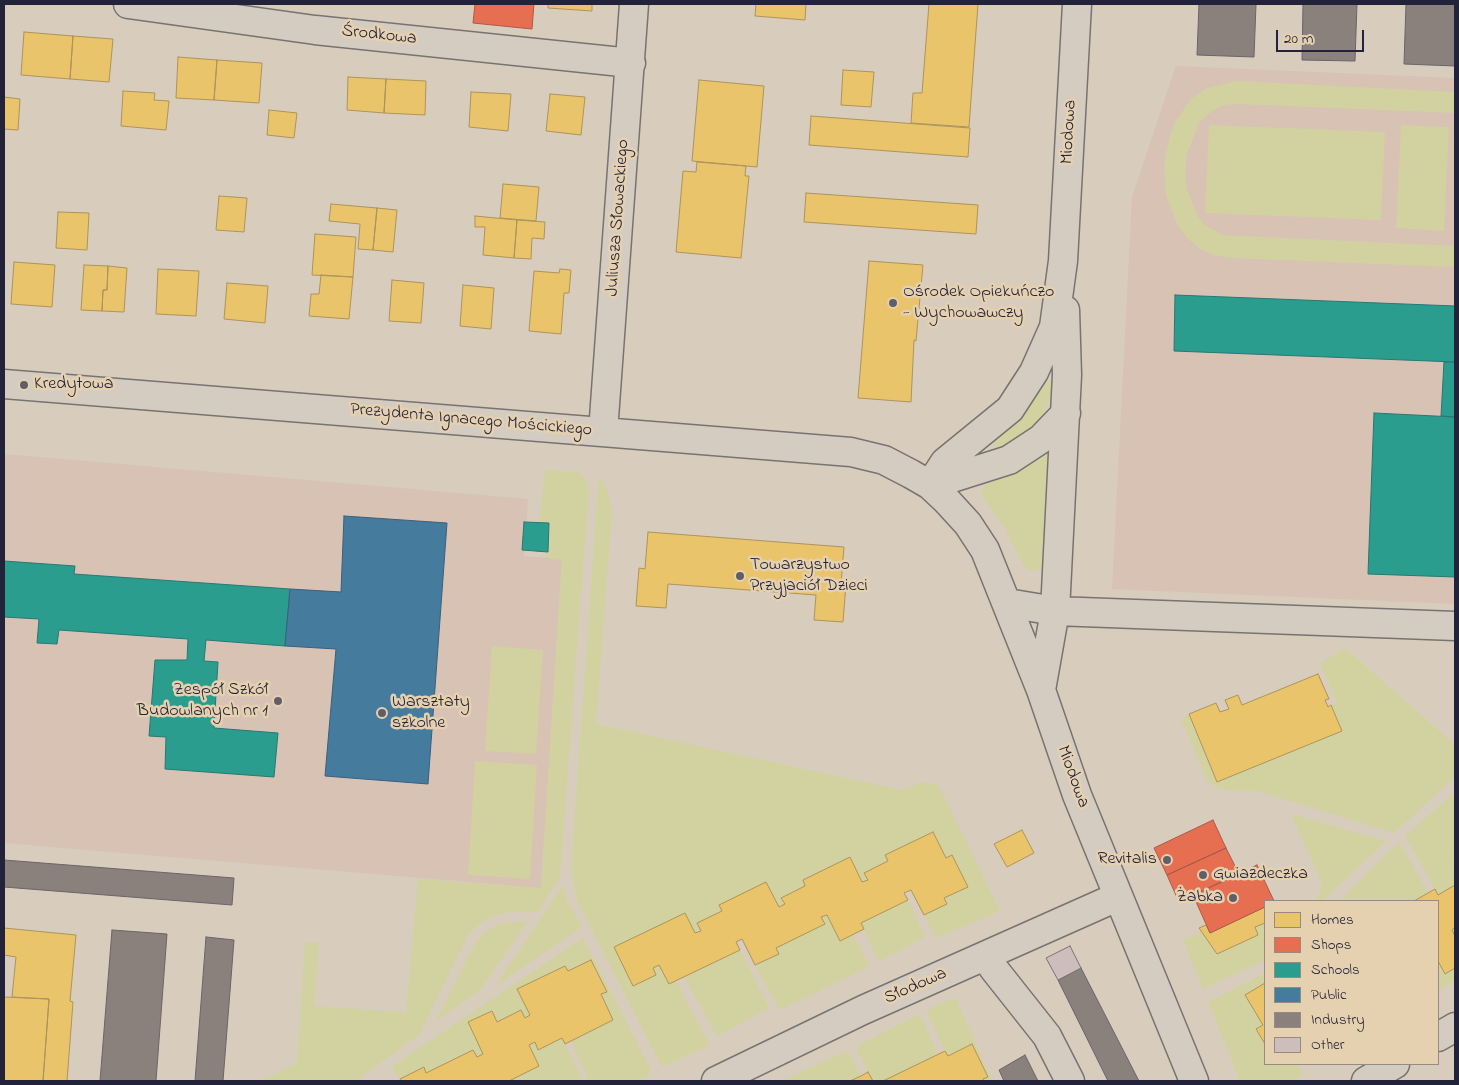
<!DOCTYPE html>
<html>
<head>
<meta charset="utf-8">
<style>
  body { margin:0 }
  #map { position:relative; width:1459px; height:1085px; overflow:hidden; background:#d8cdbc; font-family:"Indie Flower",sans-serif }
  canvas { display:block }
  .frame { position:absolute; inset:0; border:5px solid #22223b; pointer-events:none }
  .legend { position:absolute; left:1264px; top:900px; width:175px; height:165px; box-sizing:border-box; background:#e5d0af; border:1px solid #978a81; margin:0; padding:6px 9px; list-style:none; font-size:15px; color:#22223b }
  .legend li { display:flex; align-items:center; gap:10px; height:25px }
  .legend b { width:25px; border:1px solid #978a81 }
  .scale { position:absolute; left:1276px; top:30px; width:88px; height:22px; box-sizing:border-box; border:2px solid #22223b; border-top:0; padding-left:6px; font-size:15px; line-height:18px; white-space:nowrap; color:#22223b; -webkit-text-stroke:4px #e5d0af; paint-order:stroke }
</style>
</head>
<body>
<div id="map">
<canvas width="1459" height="1085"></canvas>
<div class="frame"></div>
<ul class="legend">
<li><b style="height:14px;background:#e9c46a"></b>Homes</li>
<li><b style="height:14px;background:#e76f51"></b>Shops</li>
<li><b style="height:14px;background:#2a9d8f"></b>Schools</li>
<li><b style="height:14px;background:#457b9d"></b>Public</li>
<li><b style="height:14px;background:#8a817c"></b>Industry</li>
<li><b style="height:14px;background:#cdbebb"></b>Other</li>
</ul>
<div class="scale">20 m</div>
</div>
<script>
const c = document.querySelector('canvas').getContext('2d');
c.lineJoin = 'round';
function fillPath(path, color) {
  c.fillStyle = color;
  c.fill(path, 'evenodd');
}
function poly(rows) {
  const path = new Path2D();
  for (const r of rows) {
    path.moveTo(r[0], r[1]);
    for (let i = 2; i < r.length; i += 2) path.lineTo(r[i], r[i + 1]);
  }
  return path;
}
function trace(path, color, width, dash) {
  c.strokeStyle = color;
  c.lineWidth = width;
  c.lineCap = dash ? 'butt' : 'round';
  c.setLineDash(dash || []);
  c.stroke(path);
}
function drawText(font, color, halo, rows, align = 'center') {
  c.font = font + ' "Indie Flower",sans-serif';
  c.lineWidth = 5;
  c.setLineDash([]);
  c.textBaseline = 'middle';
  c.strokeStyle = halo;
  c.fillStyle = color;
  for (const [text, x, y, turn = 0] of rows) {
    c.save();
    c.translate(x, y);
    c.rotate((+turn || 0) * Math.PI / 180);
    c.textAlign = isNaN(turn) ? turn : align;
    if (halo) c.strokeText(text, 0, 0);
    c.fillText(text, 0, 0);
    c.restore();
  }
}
fillPath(poly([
  [1176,66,1455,78,1455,604,1112,589,1132,197],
  [4,454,528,499,524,556,562,559,541,888,4,843]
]), '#d7c2b3');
fillPath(poly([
  [1237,81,1455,92,1455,113,1238,104,1224,105,1213,110,1199,123,1187,154,1185,176,1187,189,1197,215,1204,224,1222,235,1455,246,1455,267,1229,258,1213,255,1200,249,1188,239,1178,226,1166,196,1164,165,1170,135,1175,122,1191,99,1207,88],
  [1209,125,1385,132,1381,220,1205,213],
  [1401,125,1449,127,1444,231,1396,228],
  [1048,381,1054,381,1053,389,1044,413,1032,429,1002,448,995,447,993,438,1023,414],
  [1048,451,1044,562,1039,569,1031,571,1024,567,1005,528,981,495,984,485,988,479,1029,465],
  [545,470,579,472,589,485,560,877,538,912,510,912,493,916,482,922,468,935,419,1035,355,1081,261,1081,297,1063,305,942,319,942,314,1006,406,1012,418,879,541,888,562,560,546,558,549,523,539,522],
  [599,475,608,493,612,509,596,724,902,790,924,782,938,784,1000,911,936,938,924,915,946,904,944,898,952,855,946,858,933,832,886,855,888,861,865,873,868,880,862,882,850,857,803,880,805,886,782,897,785,904,779,907,719,905,722,911,695,933,685,913,614,948,656,975,653,968,659,965,669,984,676,981,710,1045,662,1067,577,901,571,869],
  [492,646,543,650,536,754,485,751],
  [1345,648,1455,745,1455,777,1394,833,1257,791,1232,791,1216,787,1207,780,1181,719,1189,714,1217,782,1341,732,1331,705,1337,703,1320,663],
  [475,761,537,765,530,879,468,875],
  [1455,792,1455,853,1453,854,1455,885,1438,895,1405,836],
  [1291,814,1386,841,1322,901,1315,901,1320,893,1322,883],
  [1399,842,1428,893,1414,901,1340,901],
  [563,885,567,901,582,927,495,986],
  [908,900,925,937,879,961,861,923],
  [827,915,840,941,853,934,870,966,780,1010,755,966,779,954,776,948,824,925,821,917],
  [528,921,480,990,435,1022,475,944,481,936,498,924],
  [1265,923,1265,960,1203,989,1183,940,1202,932,1217,954,1258,935,1255,927],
  [583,938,651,1070,648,1077,639,1081,589,1081,571,1041,613,1020,601,994,607,991,591,960,568,971,565,966,517,989,530,1015,525,1018,520,1010,497,1022,491,1011,468,1022,483,1054,477,1057,473,1050,426,1073,423,1067,400,1079,391,1067],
  [740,950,769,1008,717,1036,684,977],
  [1438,961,1445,974,1455,968,1455,980,1438,991],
  [1265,973,1265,983,1245,995,1263,1025,1256,1029,1265,1044,1265,1064,1297,1064,1303,1075,1292,1081,1240,1081,1208,1002],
  [953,998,957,1001,992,1081,984,1081,983,1079,988,1077,972,1044,948,1056,945,1051,928,1014,930,1008],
  [917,1015,922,1019,938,1054,883,1081,873,1081,857,1051,860,1044],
  [562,1038,583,1081,509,1081,539,1066,529,1045,535,1042,539,1050],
  [845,1051,850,1054,861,1076,850,1081,781,1081]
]), '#d1d2a0');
const homes = poly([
  [548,4,592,4,592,11,548,8,548,4],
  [756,4,806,4,805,20,755,16,756,4],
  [929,4,978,4,969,127,911,123,913,93,922,93,929,4],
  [24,32,73,36,70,79,21,75,24,32],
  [73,36,113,39,109,82,70,79,73,36],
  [178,57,217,60,214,100,176,98,178,57],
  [217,60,262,63,259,103,214,100,217,60],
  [843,70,874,72,871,107,841,105,843,70],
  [348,77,386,79,384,113,347,110,348,77],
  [386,79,426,81,425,115,384,113,386,79],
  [699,80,764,86,757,167,692,161,699,80],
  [123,91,155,93,154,100,169,101,166,130,121,126,123,91],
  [471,92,511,94,508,131,469,127,471,92],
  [550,94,585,97,581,135,546,131,550,94],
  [4,97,20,99,18,130,4,129,4,97],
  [269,110,297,113,294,138,267,135,269,110],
  [811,116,970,128,968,157,809,145,811,116],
  [697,162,746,166,745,176,749,176,741,258,676,252,683,171,696,172,697,162],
  [503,184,539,187,536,221,500,218,503,184],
  [806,193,978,205,976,234,804,222,806,193],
  [219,196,247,198,244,232,216,230,219,196],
  [331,204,377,208,373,250,358,249,360,224,329,221,331,204],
  [377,208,397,210,393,252,373,250,377,208],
  [58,212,89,213,87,250,56,248,58,212],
  [475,216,517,220,514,258,483,255,485,227,475,227,475,216],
  [517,220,545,222,544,239,532,238,531,259,514,258,517,220],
  [315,234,356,237,353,277,312,275,315,234],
  [869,261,923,265,916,341,914,340,911,402,858,398,869,261],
  [14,262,55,265,52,307,11,304,14,262],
  [84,265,108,266,107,290,103,290,102,311,81,310,84,265],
  [108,266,127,268,124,312,102,311,103,290,107,290,108,266],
  [158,269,199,271,196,316,156,314,158,269],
  [560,269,571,270,569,293,564,293,561,334,529,331,534,271,559,273,560,269],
  [321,275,353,277,349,319,309,316,311,294,319,294,321,275],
  [392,280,424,283,421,323,389,321,392,280],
  [227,283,268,286,265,323,224,319,227,283],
  [463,285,494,288,491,329,460,326,463,285],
  [648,532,844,547,841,584,846,584,843,622,814,620,816,595,668,584,666,608,636,606,639,568,645,569,648,532],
  [1318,674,1329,699,1325,700,1328,707,1331,705,1342,731,1217,782,1189,714,1216,703,1220,712,1229,709,1225,700,1238,695,1242,705,1318,674],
  [1022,830,1034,853,1007,867,994,844,1022,830],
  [933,832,946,858,952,855,968,887,944,898,947,904,924,915,911,890,904,893,908,900,861,923,864,929,840,941,827,915,821,917,825,924,776,948,779,954,755,965,742,939,736,942,740,950,669,984,659,965,653,968,656,975,633,986,614,947,685,913,695,933,701,931,697,923,722,911,719,905,766,882,779,907,785,904,781,898,805,886,803,880,850,857,862,882,868,880,864,873,888,861,885,855,933,832],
  [1455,885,1455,927,1452,930,1455,936,1455,968,1445,974,1438,961,1438,901,1414,901,1435,889,1438,895,1455,885],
  [1265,907,1265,923,1255,927,1258,935,1217,954,1199,928,1206,925,1210,933,1265,907],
  [4,928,76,935,70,1001,73,1002,67,1081,43,1081,49,999,12,997,16,957,4,955,4,928],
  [591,960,607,992,601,994,613,1020,565,1044,562,1038,538,1050,535,1042,529,1045,539,1066,509,1081,401,1081,400,1079,424,1067,426,1073,473,1050,477,1057,483,1054,468,1022,492,1011,497,1022,521,1010,525,1018,530,1015,517,989,565,966,568,971,591,960],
  [1265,983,1265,1044,1256,1029,1263,1025,1245,995,1265,983],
  [4,997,49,999,43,1081,4,1081,4,997],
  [972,1044,988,1077,983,1079,984,1081,883,1081,945,1051,948,1056,972,1044],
  [868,1072,873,1081,850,1081,861,1076,868,1072]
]);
fillPath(homes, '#e9c46a');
trace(homes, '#ad935c', 1);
const shops = poly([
  [475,4,534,4,532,29,473,23,475,4],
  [1213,820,1226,848,1167,875,1154,848,1213,820],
  [1226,848,1239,874,1179,902,1167,875,1226,848],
  [1257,865,1274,901,1265,901,1265,907,1210,933,1193,895,1257,865]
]);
fillPath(shops, '#e76f51');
trace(shops, '#ac584a', 1);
const schools = poly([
  [1175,295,1455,306,1455,362,1174,351,1175,295],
  [1444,362,1455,362,1455,417,1441,416,1444,362],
  [1374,413,1455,417,1455,577,1368,574,1374,413],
  [524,522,549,523,548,552,522,550,524,522],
  [4,561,75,566,74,574,290,589,285,646,206,640,204,661,218,662,214,728,278,733,274,777,165,769,166,737,149,736,155,660,187,660,188,639,59,630,57,644,37,643,39,619,4,617,4,561]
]);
fillPath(schools, '#2a9d8f');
trace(schools, '#287876', 1);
const public = poly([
  [344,516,447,523,428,784,325,776,336,649,285,646,290,589,341,592,344,516]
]);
fillPath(public, '#457b9d');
trace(public, '#3a6080', 1);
const industry = poly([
  [1199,4,1256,4,1254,57,1197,55,1199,4],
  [1303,4,1357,4,1355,61,1302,60,1303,4],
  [1406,4,1455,4,1455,66,1404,64,1406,4],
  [4,860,234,878,232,905,4,887,4,860],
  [112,930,167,934,156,1081,100,1081,112,930],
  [206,937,234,940,223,1081,195,1081,206,937],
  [1081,968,1139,1081,1108,1081,1058,980,1081,968],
  [1025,1055,1038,1081,1004,1081,999,1070,1025,1055]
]);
fillPath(industry, '#8a817c');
trace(industry, '#6b6468', 1);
const building = poly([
  [1070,946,1081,968,1058,980,1046,958,1070,946]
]);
fillPath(building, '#cdbebb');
trace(building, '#787371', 1);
const minor = poly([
  [128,4,315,30,631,63],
  [4,384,851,452,884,460,911,474,930,485,947,501,968,524,985,550,1041,690,1077,795,1194,1081],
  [603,432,634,4],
  [930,485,945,462,1010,409,1034,372,1054,327,1063,261,1077,4],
  [930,485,1009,460,1041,439,1066,413],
  [1007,603,1055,611,1455,626],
  [1041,690,1055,611,1067,375,1065,310],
  [985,956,994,969,1047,1036,1070,1081],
  [1438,1037,1455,1027],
  [716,1081,863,1010,1117,897],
  [1366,1081,1395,1064]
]);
trace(minor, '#787371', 31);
trace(minor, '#d4ccc0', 28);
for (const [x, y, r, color] of [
  [893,303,5,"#625e68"],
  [24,385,5,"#625e68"],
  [740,576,5,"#625e68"],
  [278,701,5,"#625e68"],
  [382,713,5,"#625e68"],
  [1167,860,5,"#625e68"],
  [1203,875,5,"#625e68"],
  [1233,898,5,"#625e68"]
]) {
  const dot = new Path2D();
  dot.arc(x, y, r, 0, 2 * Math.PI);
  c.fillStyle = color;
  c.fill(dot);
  trace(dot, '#e5d0af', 2);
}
drawText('18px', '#22223b', '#e5d0af', [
  ["Środkowa",379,36,6],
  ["Miodowa",1070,132,-87],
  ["Juliusza Słowackiego",619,218,-86],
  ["Prezydenta Ignacego Mościckiego",471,421,5],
  ["Miodowa",1072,777,70],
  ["Słodowa",916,987,-24]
]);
drawText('18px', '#22223b', '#e5d0af', [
  ["Ośrodek Opiekuńczo",903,293],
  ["- Wychowawczy",903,314],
  ["Kredytowa",34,385],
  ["Towarzystwo",750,566],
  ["Przyjaciół Dzieci",750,587],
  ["Zespół Szkół",268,691,"right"],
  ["Budowlanych nr 1",268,712,"right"],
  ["Warsztaty",392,703],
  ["szkolne",392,724],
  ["Revitalis",1157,860,"right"],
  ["Gwiazdeczka",1213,875],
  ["Żabka",1223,898,"right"]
], 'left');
</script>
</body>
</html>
